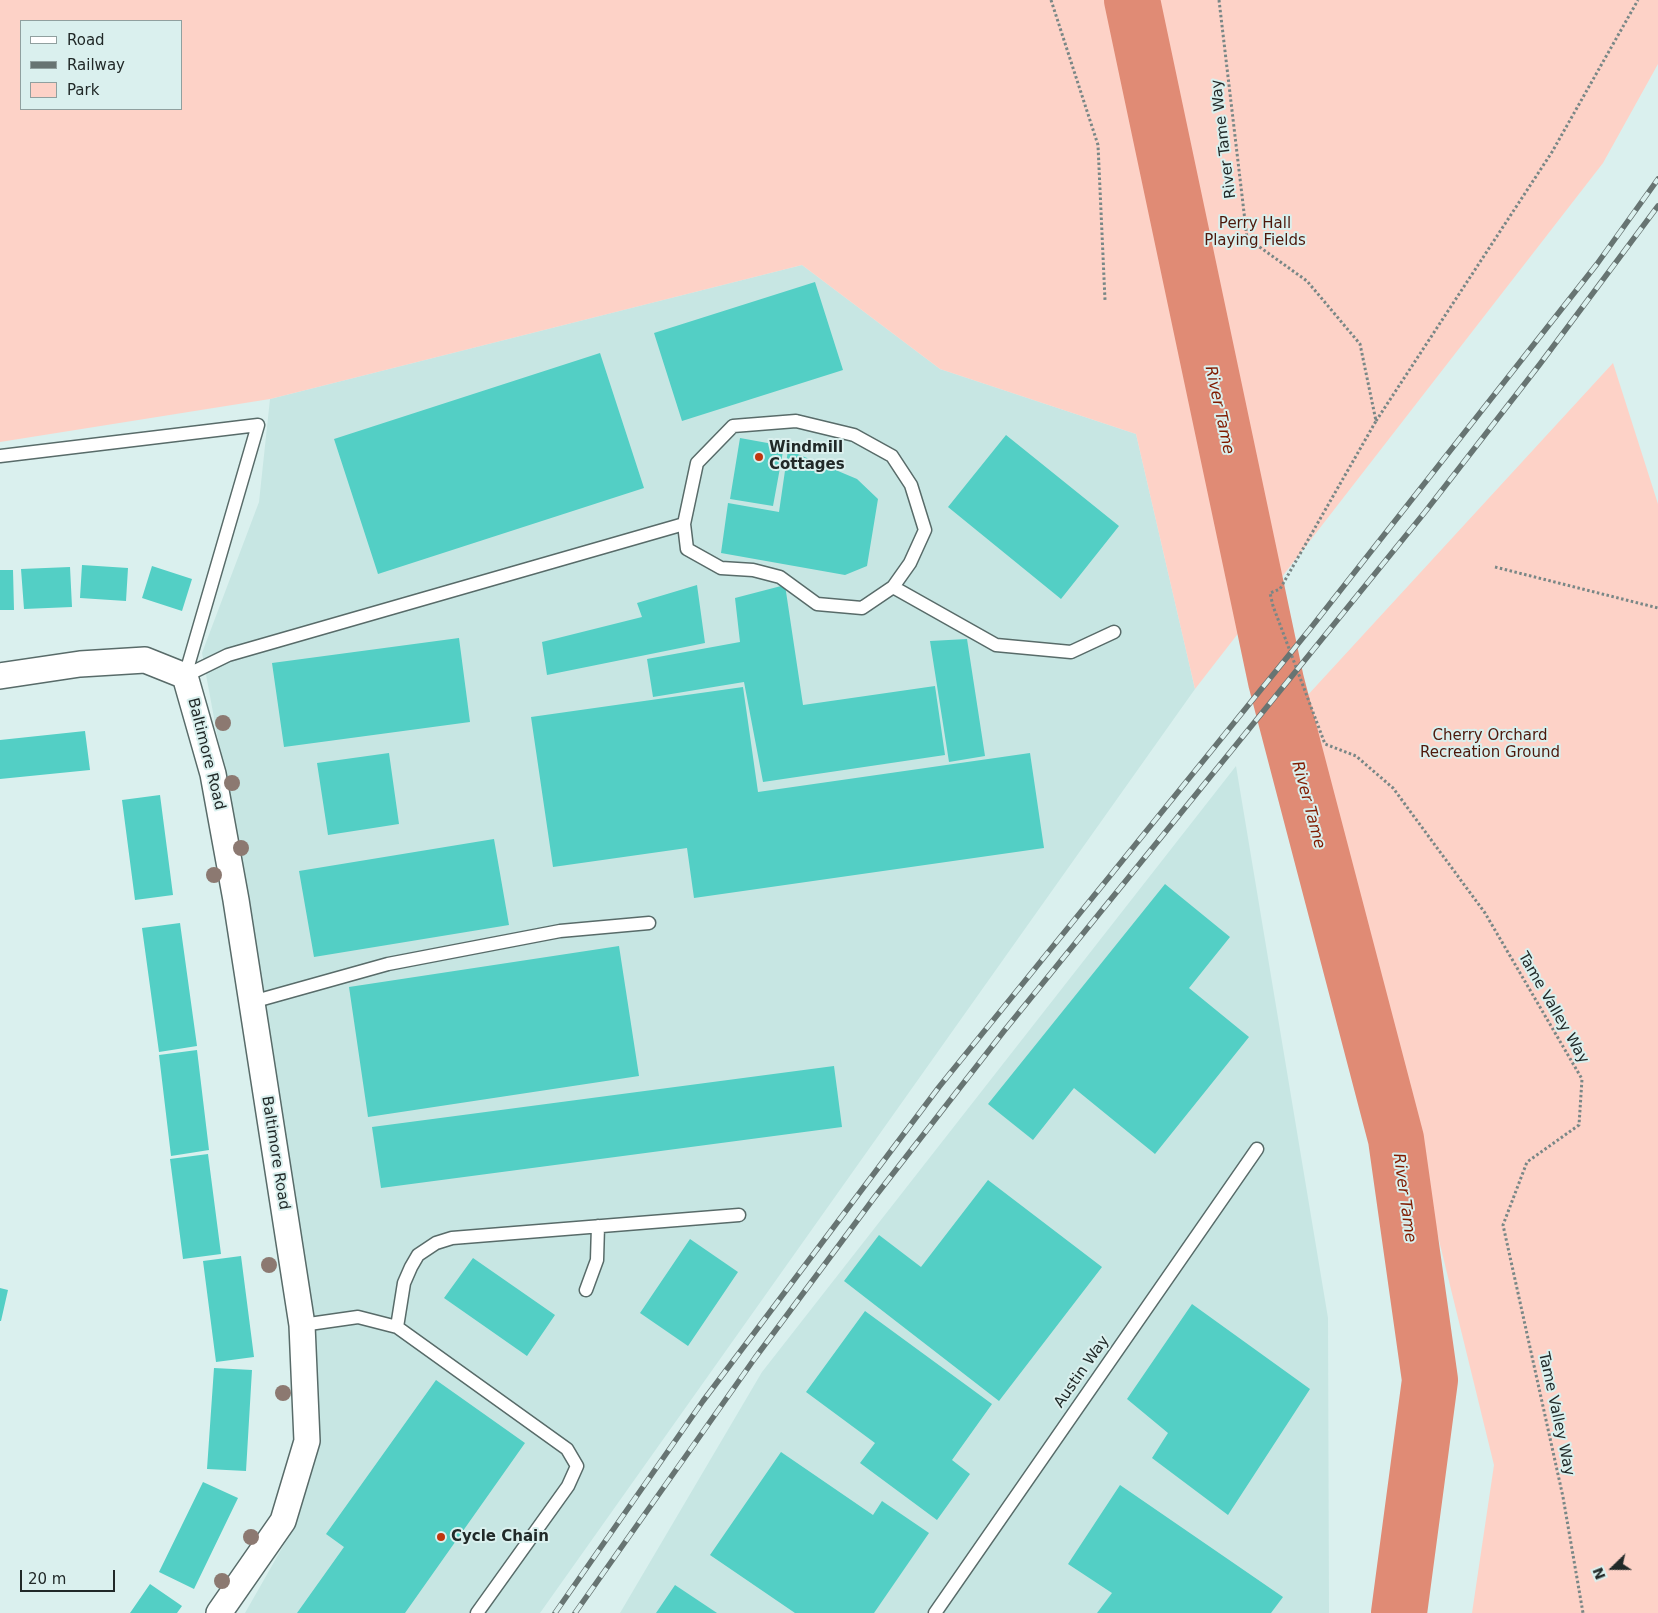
<!DOCTYPE html>
<html>
<head>
<meta charset="utf-8">
<style>
  body { margin:0 }
  #map { position:relative; width:1658px; height:1613px; overflow:hidden; background:#daf0ee; font-family:"DejaVu Sans",sans-serif }
  canvas { display:block }
  .legend { position:absolute; left:20px; top:20px; width:162px; height:90px; box-sizing:border-box; background:#daf0ee; border:1px solid #90a09f; margin:0; padding:6px 9px; list-style:none; font-size:15px; color:#212928 }
  .legend li { display:flex; align-items:center; gap:10px; height:25px }
  .legend b { width:25px; border:1px solid #90a09f }
  .north { position:absolute; left:1588px; top:1543px; width:50px; height:50px; -webkit-text-stroke:4px #daf0ee; paint-order:stroke; rotate:248deg; font-size:14px; font-weight:700; line-height:20px; text-align:center; color:#212928 }
  .north::after { content:''; display:block; margin:auto; width:18px; height:22px; background:#212928; clip-path:polygon(50% 0,100% 100%,50% 72%,0 100%) }
  .scale { position:absolute; left:20px; top:1570px; width:95px; height:22px; box-sizing:border-box; border:2px solid #212928; border-top:0; padding-left:6px; font-size:15px; line-height:18px; white-space:nowrap; color:#212928; -webkit-text-stroke:4px #daf0ee; paint-order:stroke }
</style>
</head>
<body>
<div id="map">
<canvas width="1658" height="1613"></canvas>
<ul class="legend">
<li><b style="height:6px;background:#fff"></b>Road</li>
<li><b style="height:6px;background:#677472"></b>Railway</li>
<li><b style="height:14px;background:#fdd2c7"></b>Park</li>
</ul>
<div class="north">N</div>
<div class="scale">20 m</div>
</div>
<script>
const c = document.querySelector('canvas').getContext('2d');
c.lineJoin = 'round';
function fillPath(path, color) {
  c.fillStyle = color;
  c.fill(path, 'evenodd');
}
function poly(rows) {
  const path = new Path2D();
  for (const r of rows) {
    path.moveTo(r[0], r[1]);
    for (let i = 2; i < r.length; i += 2) path.lineTo(r[i], r[i + 1]);
  }
  return path;
}
function trace(path, color, width, dash) {
  c.strokeStyle = color;
  c.lineWidth = width;
  c.lineCap = dash ? 'butt' : 'round';
  c.setLineDash(dash || []);
  c.stroke(path);
}
function drawText(font, color, halo, rows, align = 'center') {
  c.font = font + ' "DejaVu Sans",sans-serif';
  c.lineWidth = 4;
  c.setLineDash([]);
  c.textBaseline = 'middle';
  c.strokeStyle = halo;
  c.fillStyle = color;
  for (const [text, x, y, turn = 0] of rows) {
    c.save();
    c.translate(x, y);
    c.rotate((+turn || 0) * Math.PI / 180);
    c.textAlign = isNaN(turn) ? turn : align;
    if (halo) c.strokeText(text, 0, 0);
    c.fillText(text, 0, 0);
    c.restore();
  }
}
fillPath(poly([
  [802,265,940,369,1136,434,1195,689,540,1613,245,1613,294,1527,319,1442,242,869,202,653,259,502,270,399],
  [1236,766,1328,1318,1329,1613,620,1613,762,1372]
]), '#c7e6e3');
fillPath(poly([
  [0,0,1658,0,1658,64,1603,163,1195,689,1136,434,940,369,802,265,270,399,0,442],
  [21,21,181,21,181,109,21,109],
  [1613,363,1658,504,1658,1613,1472,1613,1494,1465,1306,697]
]), '#fdd2c7');
trace(poly([
  [1132,0,1276,681,1396,1139,1430,1380,1399,1613]
]), '#e08b75', 56);
fillPath(poly([
  [815,282,843,370,682,421,654,333],
  [600,353,644,488,378,574,334,439],
  [1006,435,1119,526,1061,599,948,507],
  [740,438,784,446,773,506,730,499],
  [788,450,857,479,878,499,867,566,845,575,721,553,728,503,779,512],
  [82,565,128,568,126,601,80,598],
  [152,566,192,579,182,611,142,598],
  [70,567,72,607,24,609,21,569],
  [0,570,13,570,14,610,0,610],
  [697,585,705,643,547,675,542,642,642,617,637,603],
  [785,585,803,705,935,686,945,755,763,782,744,682,653,697,647,659,740,642,735,598],
  [459,638,470,722,284,747,272,663],
  [967,639,985,756,949,762,930,641],
  [743,687,758,792,1030,753,1044,848,694,898,687,848,553,867,531,717],
  [85,731,90,770,0,779,0,740],
  [389,753,399,824,328,835,317,763],
  [160,795,173,895,135,900,122,800],
  [494,839,509,925,314,957,299,871],
  [1165,884,1230,937,1189,988,1249,1037,1155,1154,1074,1088,1033,1140,988,1104],
  [180,923,197,1046,159,1052,142,928],
  [619,946,639,1076,368,1117,349,987],
  [197,1050,209,1150,171,1156,159,1055],
  [834,1066,842,1127,381,1188,372,1127],
  [208,1154,221,1254,183,1259,170,1159],
  [988,1180,1102,1267,999,1401,844,1281,879,1235,921,1267],
  [690,1239,738,1272,688,1346,640,1313],
  [241,1256,254,1357,216,1362,203,1261],
  [473,1258,555,1315,527,1356,444,1298],
  [0,1288,8,1290,1,1321,0,1321],
  [1192,1304,1310,1389,1228,1515,1152,1458,1168,1433,1127,1399],
  [865,1311,992,1404,952,1460,970,1474,937,1520,860,1463,875,1443,806,1392],
  [214,1368,252,1370,246,1471,207,1469],
  [436,1380,525,1443,405,1613,297,1613,344,1547,326,1534],
  [781,1452,873,1515,882,1501,929,1533,874,1613,795,1613,710,1555],
  [203,1482,238,1498,194,1589,159,1572],
  [1120,1485,1283,1597,1271,1613,1097,1613,1112,1593,1068,1564],
  [150,1584,182,1606,177,1613,130,1613],
  [675,1585,717,1613,656,1613]
]), '#53cfc5');
const service = poly([
  [796,421,854,435,892,456,911,485,925,530,910,563,893,587,862,608,817,604,780,577,753,570,721,568,687,549,684,524,697,463,733,426,796,421],
  [0,456,258,425,185,676],
  [893,587,996,645,1071,652,1114,632],
  [185,676,228,655,684,524],
  [252,1002,388,964,560,931,649,923],
  [586,1290,597,1260,598,1226],
  [302,1325,358,1317,397,1327,567,1449,577,1466,568,1486,477,1613],
  [397,1327,404,1283,411,1267,418,1255,436,1243,452,1238,739,1215],
  [935,1613,1257,1149]
]);
const minor = poly([
  [0,676,80,664,145,660,185,676,213,774,236,900,302,1325,307,1441,283,1521,219,1613]
]);
trace(service, '#586b69', 15);
trace(minor, '#586b69', 28);
trace(poly([
  [1051,0,1098,145,1105,300],
  [1219,0,1247,238,1307,281,1360,344,1376,421,1280,589,1270,593,1273,606,1325,744,1356,756,1393,788,1485,913,1582,1079,1579,1125,1527,1162,1503,1225,1563,1497,1583,1613],
  [1376,421,1552,152,1638,0],
  [1495,567,1658,608]
]), '#798786', 3, [2.5, 2.5]);
trace(service, '#fff', 12);
trace(minor, '#fff', 25);
const rail = poly([
  [555,1613,703,1401,939,1087,1310,629,1597,264,1658,179],
  [575,1613,755,1358,874,1198,1004,1031,1425,512,1540,364,1658,206]
]);
trace(rail, '#677472', 5.5);
trace(rail, '#daf0ee', 4, [11]);
c.fillStyle = '#8c7971';
for (const [x, y] of [
  [223,723],
  [232,783],
  [241,848],
  [214,875],
  [269,1265],
  [283,1393],
  [251,1537],
  [222,1581]
]) {
  c.beginPath();
  c.arc(x, y, 8, 0, 2 * Math.PI);
  c.fill();
}
for (const [x, y, r, color] of [
  [759,457,5,"#c0360f"],
  [441,1537,5,"#c0360f"]
]) {
  const dot = new Path2D();
  dot.arc(x, y, r, 0, 2 * Math.PI);
  c.fillStyle = color;
  c.fill(dot);
  trace(dot, '#daf0ee', 2);
}
drawText('15px', '#212928', '#daf0ee', [
  ["River Tame Way",1224,139,-97],
  ["Baltimore Road",206,754,76],
  ["Tame Valley Way",1553,1008,60],
  ["Baltimore Road",275,1153,81],
  ["Austin Way",1082,1372,-55],
  ["Tame Valley Way",1556,1414,78]
]);
drawText('15px', '#4d180b', '#daf0ee', [
  ["Perry Hall",1255,224],
  ["Playing Fields",1255,241],
  ["Cherry Orchard",1490,736],
  ["Recreation Ground",1490,753]
]);
drawText('bold 15px', '#212928', '#daf0ee', [
  ["Windmill",769,448],
  ["Cottages",769,465],
  ["Cycle Chain",451,1537]
], 'left');
drawText('italic 16px', '#801b00', '#daf0ee', [
  ["River Tame",1219,410,78],
  ["River Tame",1308,805,75],
  ["River Tame",1404,1198,82]
]);
</script>
</body>
</html>
